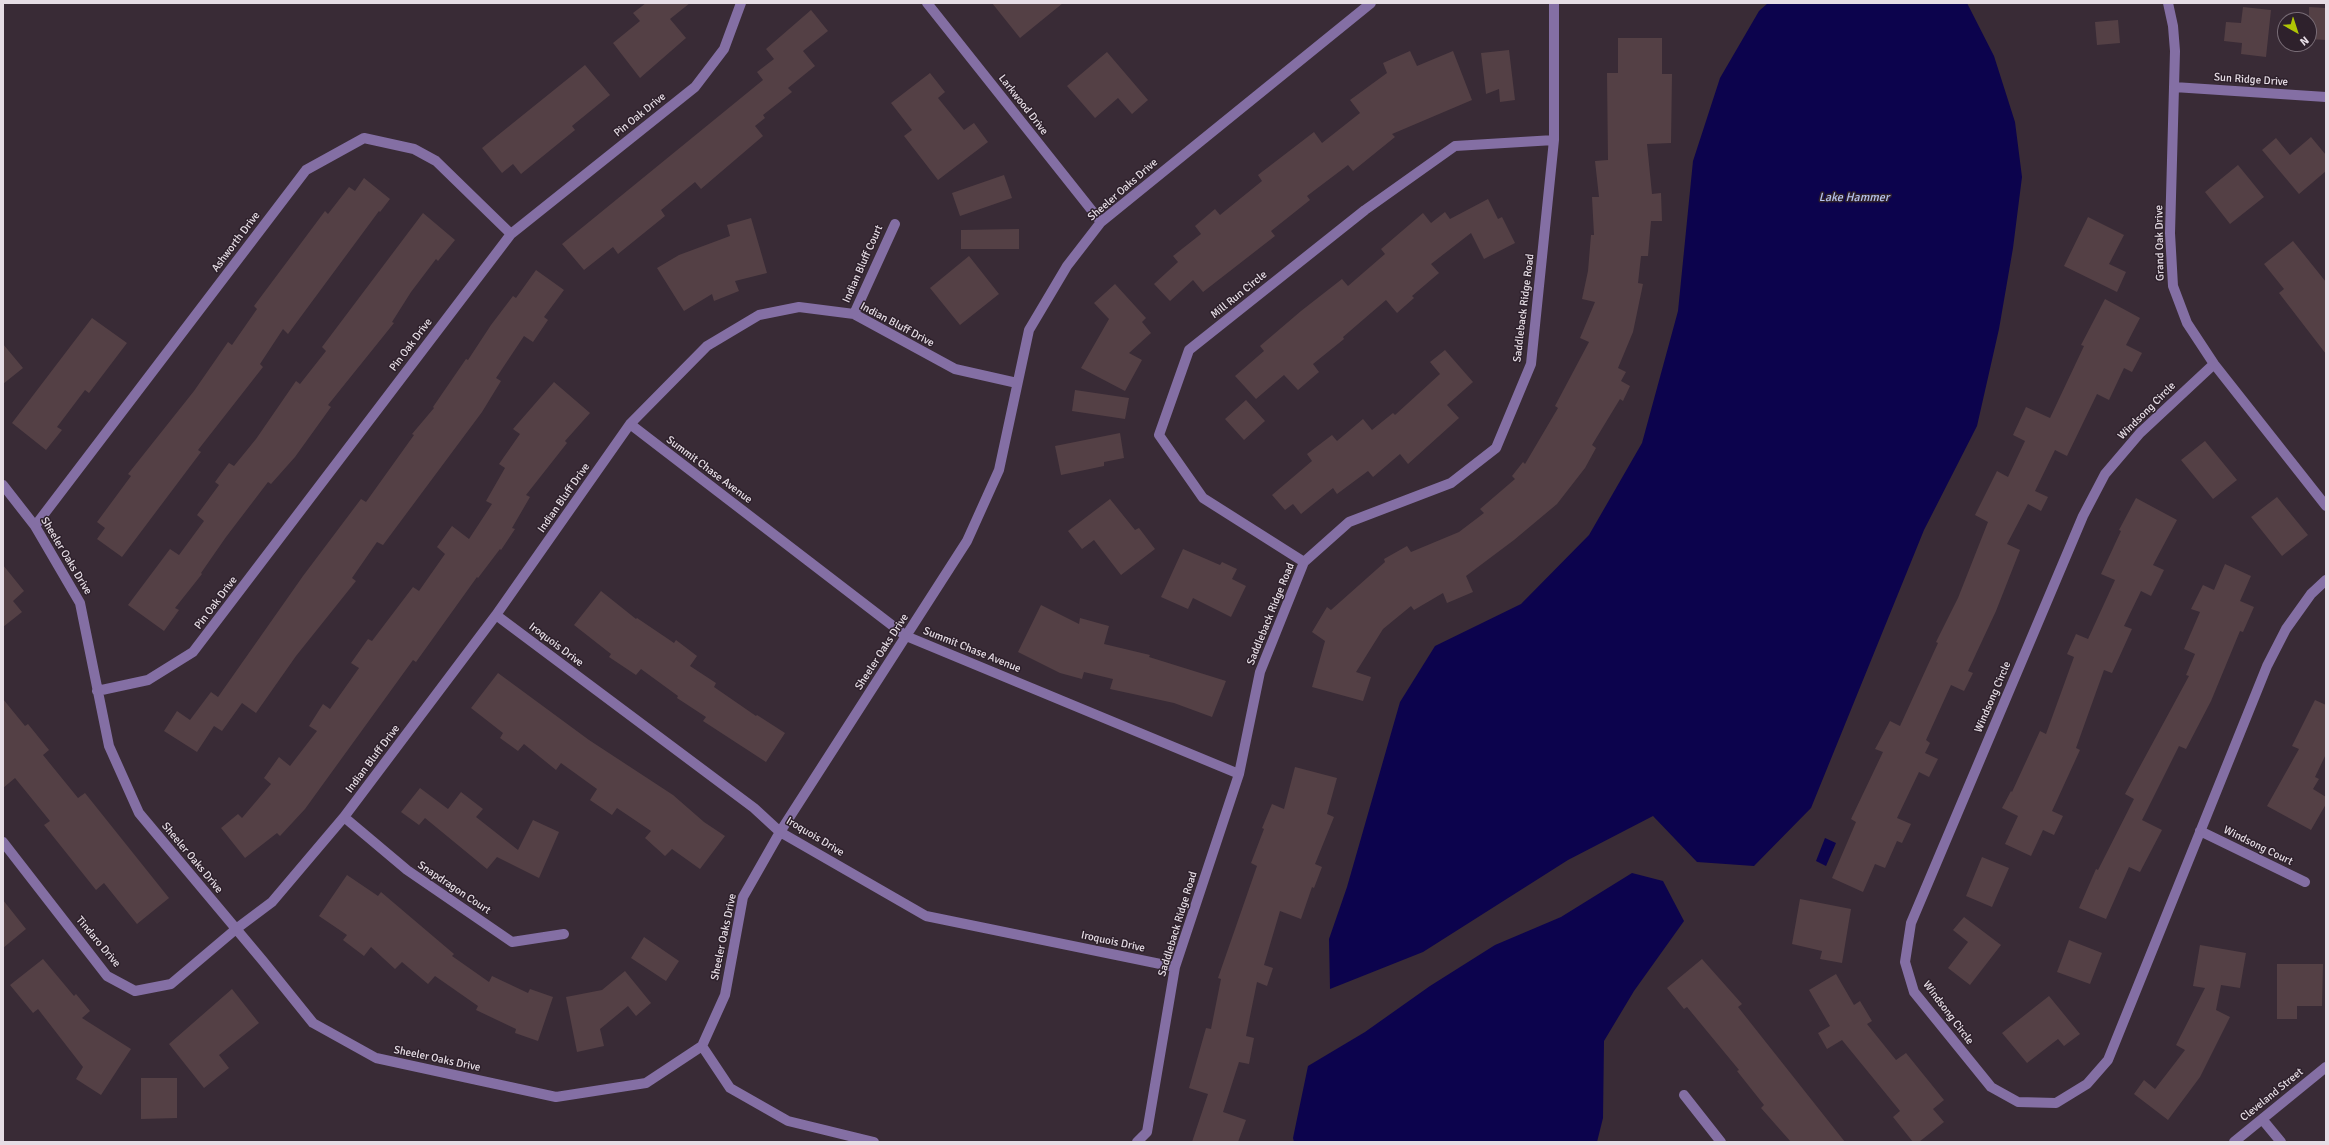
<!DOCTYPE html>
<html>
<head>
<meta charset="utf-8">
<style>
  body { margin:0 }
  #map { position:relative; width:2329px; height:1145px; overflow:hidden; background:#392b36; font-family:Signika,sans-serif }
  canvas { display:block }
  .frame { position:absolute; inset:0; border:4px solid #e6dde5; pointer-events:none }
  .north { position:absolute; left:2277px; top:12px; width:40px; height:40px; box-sizing:border-box; background:#2e212c; border:1px solid #786c76; border-radius:50%; rotate:141deg; font-size:11px; font-weight:700; line-height:16px; text-align:center; color:#e6dde5 }
  .north::after { content:''; display:block; margin:auto; width:14px; height:18px; background:#afc505; clip-path:polygon(50% 0,100% 100%,50% 72%,0 100%) }
</style>
</head>
<body>
<div id="map">
<canvas width="2329" height="1145"></canvas>
<div class="frame"></div>
<div class="north">N</div>
</div>
<script>
const c = document.querySelector('canvas').getContext('2d');
c.lineJoin = 'round';
function fillPath(path, color) {
  c.fillStyle = color;
  c.fill(path, 'evenodd');
}
function poly(rows) {
  const path = new Path2D();
  for (const r of rows) {
    path.moveTo(r[0], r[1]);
    for (let i = 2; i < r.length; i += 2) path.lineTo(r[i], r[i + 1]);
  }
  return path;
}
function trace(path, color, width, dash) {
  c.strokeStyle = color;
  c.lineWidth = width;
  c.lineCap = dash ? 'butt' : 'round';
  c.setLineDash(dash || []);
  c.stroke(path);
}
function drawText(font, color, halo, rows, align = 'center') {
  c.font = font + ' Signika,sans-serif';
  c.lineWidth = 3;
  c.setLineDash([]);
  c.textBaseline = 'middle';
  c.strokeStyle = halo;
  c.fillStyle = color;
  for (const [text, x, y, turn = 0] of rows) {
    c.save();
    c.translate(x, y);
    c.rotate((+turn || 0) * Math.PI / 180);
    c.textAlign = isNaN(turn) ? turn : align;
    if (halo) c.strokeText(text, 0, 0);
    c.fillText(text, 0, 0);
    c.restore();
  }
}
fillPath(poly([
  [1768,3,1967,3,1994,56,2015,122,2022,177,2013,248,1999,329,1977,426,1924,530,1811,808,1754,866,1697,862,1653,816,1568,860,1423,952,1330,989,1329,939,1347,887,1400,702,1435,646,1521,604,1589,535,1642,443,1678,311,1693,161,1720,78,1759,11],
  [1825,838,1836,843,1826,866,1816,861],
  [1632,873,1663,881,1684,921,1634,991,1604,1041,1603,1118,1597,1142,1294,1142,1293,1138,1308,1066,1365,1032,1430,986,1495,945,1561,917]
]), '#0c034d');
fillPath(poly([
  [646,3,690,3,670,19,686,38,640,78,613,43,640,21,633,13],
  [992,3,1063,3,1020,38],
  [2243,7,2271,10,2266,57,2241,54,2242,43,2224,41,2226,22,2241,23],
  [2309,7,2326,8,2326,40,2309,39],
  [811,10,828,31,803,51,815,66,788,88,792,92,763,115,765,118,755,126,763,136,701,189,695,182,661,210,665,216,618,254,613,247,584,270,562,244,763,80,757,72,774,59,766,49],
  [2118,20,2120,43,2097,45,2095,22],
  [1618,38,1662,38,1662,74,1672,74,1671,143,1647,144,1652,194,1661,193,1662,221,1651,221,1648,256,1641,256,1638,283,1643,284,1633,332,1618,368,1626,372,1621,381,1630,386,1623,401,1620,399,1592,445,1596,448,1585,468,1557,504,1514,540,1466,576,1473,592,1447,603,1443,593,1414,610,1411,606,1383,629,1356,672,1371,677,1363,701,1312,687,1325,641,1312,632,1327,607,1331,610,1385,562,1384,559,1407,546,1411,552,1459,532,1484,513,1480,509,1515,479,1512,476,1523,462,1525,464,1558,408,1555,406,1589,342,1580,338,1595,302,1582,299,1588,271,1591,235,1594,235,1592,197,1599,197,1595,161,1608,160,1607,73,1618,73],
  [1509,50,1515,100,1500,102,1499,89,1486,94,1481,53],
  [1410,51,1417,66,1453,51,1472,100,1392,134,1395,137,1353,171,1348,165,1307,196,1310,200,1271,231,1275,236,1203,292,1193,280,1170,301,1154,284,1178,262,1173,256,1201,234,1195,226,1215,209,1220,215,1262,181,1258,175,1314,132,1322,143,1360,113,1350,100,1387,73,1383,63],
  [1107,52,1148,100,1132,114,1118,98,1095,118,1067,86],
  [585,65,610,95,572,126,575,130,521,174,513,164,502,173,482,148],
  [930,73,945,92,938,98,964,130,974,123,988,142,938,180,904,136,912,130,891,103],
  [2311,137,2326,155,2326,171,2299,194,2262,150,2276,138,2290,155],
  [2238,165,2264,197,2230,224,2205,192],
  [1004,175,1012,198,960,216,952,193],
  [364,178,390,199,380,212,379,211,288,334,283,329,260,364,263,367,198,450,201,452,122,557,97,539,105,528,97,522,131,476,128,474,194,391,228,342,232,345,257,309,254,306,325,211,328,214,349,187,355,191],
  [1488,199,1498,219,1502,217,1515,243,1484,259,1471,233,1431,264,1439,273,1412,296,1414,298,1397,313,1386,300,1343,337,1344,339,1313,364,1319,372,1298,390,1284,375,1256,399,1235,376,1264,351,1260,346,1301,311,1342,279,1348,286,1385,254,1381,249,1423,213,1431,223,1445,212,1450,219],
  [423,213,455,240,438,261,436,259,411,292,392,322,394,323,328,405,331,407,295,457,271,484,268,482,226,537,201,573,202,574,175,608,179,610,164,631,128,605,170,549,179,555,204,521,197,515,219,485,215,482,229,463,234,466,256,439,296,381,300,384,326,351,322,347],
  [2088,217,2124,235,2109,264,2126,272,2117,292,2064,266],
  [751,218,767,273,735,281,739,291,714,301,712,294,684,311,657,268,679,255,730,236,727,225],
  [1019,229,1019,249,961,249,961,230],
  [2293,241,2326,282,2326,354,2279,293,2284,289,2264,264],
  [969,256,999,294,960,325,930,288],
  [536,270,564,290,544,317,548,320,533,342,524,336,496,378,501,381,482,412,383,545,377,542,352,578,356,581,296,656,256,713,242,703,222,731,214,726,197,752,164,731,177,711,190,720,211,692,218,697,303,576,361,499,366,502,414,435,412,434,434,408,433,407,466,359,468,360,491,325,513,296,516,298],
  [1115,284,1146,318,1142,322,1151,333,1129,353,1142,360,1125,391,1081,368,1109,319,1094,303],
  [2105,299,2140,318,2126,345,2142,353,2132,372,2124,368,2109,400,2097,394,2067,456,2055,450,2035,491,2048,497,2041,511,2028,504,2007,544,2020,550,1996,611,1968,671,1973,673,1964,691,1951,685,1926,740,1930,743,1925,753,1938,759,1929,777,1919,772,1897,818,1911,824,1902,843,1897,841,1885,868,1875,864,1863,892,1832,878,1856,822,1851,819,1883,752,1875,749,1890,721,1900,726,1938,643,1936,642,1958,598,1988,522,1975,515,1997,471,2008,477,2025,441,2013,435,2026,407,2050,418,2084,346,2081,345],
  [92,318,127,343,89,393,85,390,57,427,62,430,46,450,12,423],
  [3,344,23,368,3,384],
  [1445,350,1473,382,1447,405,1459,418,1408,464,1400,454,1373,477,1368,471,1337,494,1333,488,1301,514,1293,504,1285,510,1272,495,1312,461,1307,454,1332,435,1337,441,1363,419,1372,430,1393,413,1395,415,1440,374,1430,362],
  [554,382,590,413,565,441,567,443,526,495,530,497,512,528,515,529,501,550,500,549,478,578,477,577,416,662,413,660,305,809,280,836,277,833,245,858,221,828,238,814,242,818,271,784,264,778,279,757,290,766,317,731,309,726,323,704,330,709,359,668,351,663,368,639,372,641,413,587,419,591,445,554,437,547,452,526,469,539,492,504,486,501,505,468,499,464,520,434,513,429],
  [1075,390,1129,398,1125,419,1072,411],
  [1246,400,1265,421,1244,440,1225,419],
  [1120,433,1124,458,1104,462,1104,466,1061,475,1055,446],
  [2205,441,2237,480,2213,499,2181,460],
  [2277,497,2308,535,2282,556,2251,517],
  [2136,498,2177,520,2153,565,2164,570,2151,596,2141,591,2124,626,2132,629,2112,673,2104,670,2076,748,2080,750,2052,811,2063,816,2054,835,2043,830,2031,856,2005,844,2018,816,2002,808,2011,791,2012,792,2040,731,2046,734,2074,657,2067,654,2076,634,2088,639,2115,580,2101,574,2121,531,2119,530],
  [1110,499,1135,530,1139,528,1155,549,1121,575,1094,540,1082,549,1068,531],
  [1183,549,1220,565,1222,562,1237,569,1232,579,1246,586,1231,617,1193,598,1188,609,1161,597],
  [2225,564,2251,576,2240,601,2254,607,2243,632,2240,631,2211,701,2186,749,2179,746,2142,820,2162,830,2140,872,2129,867,2106,919,2079,908,2096,869,2098,870,2134,799,2125,794,2189,676,2186,675,2195,654,2184,649,2200,612,2191,609,2203,585,2214,590],
  [3,565,24,591,13,601,22,612,3,627],
  [601,591,636,619,637,618,674,643,676,640,697,656,690,666,716,683,714,687,756,716,757,715,785,733,766,762,703,721,706,717,677,698,678,696,641,669,636,675,609,657,611,654,574,625],
  [1041,605,1079,624,1080,618,1109,626,1104,644,1150,655,1149,657,1226,681,1212,717,1174,703,1110,689,1113,679,1084,672,1082,679,1060,673,1018,652],
  [498,673,589,740,673,795,704,822,725,836,700,869,672,849,665,856,645,838,651,831,617,808,612,815,590,800,597,789,561,763,556,770,524,744,518,751,500,738,503,733,471,708],
  [3,699,25,726,28,724,49,750,43,755,78,798,85,793,169,898,137,924,104,883,96,890,44,825,50,821,15,778,3,788],
  [2315,700,2326,705,2326,754,2315,777,2319,779,2313,789,2326,797,2326,804,2311,830,2267,806,2299,749,2292,746],
  [1295,767,1337,778,1327,814,1334,817,1315,864,1322,867,1314,888,1312,887,1301,919,1280,911,1264,965,1273,968,1267,986,1257,982,1246,1036,1254,1038,1249,1064,1239,1062,1223,1112,1246,1120,1238,1142,1192,1142,1208,1094,1189,1088,1206,1028,1211,1029,1221,979,1218,978,1257,866,1251,863,1264,829,1262,828,1272,804,1284,809],
  [420,788,448,809,461,792,483,809,476,817,518,850,533,820,559,832,539,878,497,857,487,869,425,818,419,825,401,812],
  [1982,857,2009,868,1992,907,1966,896],
  [347,875,378,896,381,892,454,954,452,956,489,982,492,976,528,993,530,989,553,997,538,1041,515,1033,516,1029,476,1010,478,1006,435,976,428,984,402,962,395,969,371,947,364,956,343,940,347,935,319,916],
  [1800,899,1851,909,1842,963,1820,959,1822,951,1792,944],
  [3,900,26,929,3,948],
  [1964,917,2001,945,1970,985,1948,968,1968,942,1953,930],
  [644,937,679,961,666,981,631,958],
  [2069,940,2102,953,2090,984,2057,972],
  [2200,945,2246,953,2240,988,2221,985,2216,1010,2230,1017,2200,1077,2168,1120,2134,1094,2144,1080,2155,1089,2185,1050,2176,1045,2205,988,2193,986],
  [43,959,74,996,76,994,90,1011,82,1018,131,1049,101,1095,76,1079,83,1067,38,1009,33,1013,10,985],
  [1702,959,1742,1004,1738,1007,1845,1142,1791,1142,1761,1108,1764,1105,1737,1071,1739,1070,1687,1007,1684,1009,1667,988],
  [2277,964,2323,964,2322,1006,2297,1006,2297,1019,2277,1019],
  [625,971,651,1003,636,1016,628,1006,600,1029,604,1046,577,1052,566,997,602,990],
  [1836,974,1854,1005,1860,1001,1872,1021,1867,1024,1896,1060,1906,1053,1944,1100,1933,1109,1944,1122,1919,1142,1913,1142,1893,1117,1900,1111,1842,1040,1827,1049,1818,1033,1830,1026,1809,990],
  [232,989,259,1023,219,1055,229,1068,204,1088,169,1044],
  [2049,996,2080,1034,2064,1046,2058,1039,2027,1063,2002,1033],
  [141,1078,177,1078,177,1118,141,1119]
]), '#544045');
trace(poly([
  [927,3,1101,222],
  [2168,3,2173,26,2175,51,2170,233,2173,286,2187,323,2214,364,2326,506],
  [2174,87,2326,97],
  [854,314,895,224],
  [2214,364,2140,433,2105,474,2083,516,1911,923,1905,962,1914,992,1991,1087,2018,1102,2056,1103,2087,1084,2108,1060,2267,666,2286,629,2311,594,2326,580],
  [630,424,906,636,1239,774],
  [3,485,35,526,80,603,109,746,139,813,263,961,313,1023,376,1058,556,1097,646,1083,702,1046,725,995,743,897,780,832,967,541,999,470,1029,330,1067,266,1101,222,1371,3],
  [35,526,306,170,364,138,414,149,436,161,511,234],
  [1304,562,1203,498,1159,435,1189,350,1365,210,1455,146,1554,140],
  [496,615,754,808,780,832,926,916,1175,967],
  [97,691,148,680,193,652,511,234,695,87,724,49,741,3],
  [344,817,407,870,512,942,564,934],
  [2200,831,2305,882],
  [3,842,107,976,135,991,171,984,236,929,272,902,344,817,496,615,630,424,707,346,759,315,799,307,854,314,955,369,1017,383],
  [702,1046,730,1088,788,1121,874,1142],
  [1684,1095,1721,1142],
  [2262,1119,2281,1142],
  [1137,1142,1147,1132,1175,967,1239,774,1260,672,1304,562,1349,522,1451,483,1496,448,1531,364,1554,140,1554,3],
  [2234,1142,2326,1067]
]), '#846fa4', 10);
drawText('11px', '#e6dde5', '#2e212c', [
  ["Sun Ridge Drive",2251,80,4],
  ["Larkwood Drive",1023,105,52],
  ["Pin Oak Drive",640,115,-39],
  ["Sheeler Oaks Drive",1123,190,-41],
  ["Ashworth Drive",236,242,-53],
  ["Grand Oak Drive",2160,243,-91],
  ["Indian Bluff Court",863,264,-66],
  ["Mill Run Circle",1239,295,-39],
  ["Saddleback Ridge Road",1524,308,-83],
  ["Indian Bluff Drive",897,325,28],
  ["Pin Oak Drive",411,345,-53],
  ["Windsong Circle",2147,411,-45],
  ["Summit Chase Avenue",709,470,37],
  ["Indian Bluff Drive",564,498,-55],
  ["Sheeler Oaks Drive",66,556,59],
  ["Pin Oak Drive",216,603,-53],
  ["Saddleback Ridge Road",1271,614,-68],
  ["Iroquois Drive",556,645,37],
  ["Summit Chase Avenue",972,650,22],
  ["Sheeler Oaks Drive",882,652,-57],
  ["Windsong Circle",1993,697,-67],
  ["Indian Bluff Drive",373,759,-53],
  ["Iroquois Drive",815,837,31],
  ["Windsong Court",2258,846,26],
  ["Sheeler Oaks Drive",192,858,50],
  ["Snapdragon Court",454,888,34],
  ["Saddleback Ridge Road",1178,924,-73],
  ["Sheeler Oaks Drive",724,937,-78],
  ["Tindaro Drive",98,942,50],
  ["Iroquois Drive",1113,942,12],
  ["Windsong Circle",1948,1013,53],
  ["Sheeler Oaks Drive",437,1059,12],
  ["Cleveland Street",2272,1095,-39]
]);
drawText('italic 12px', '#b8c4ef', '#2e212c', [
  ["Lake Hammer",1854,198]
]);
</script>
</body>
</html>
